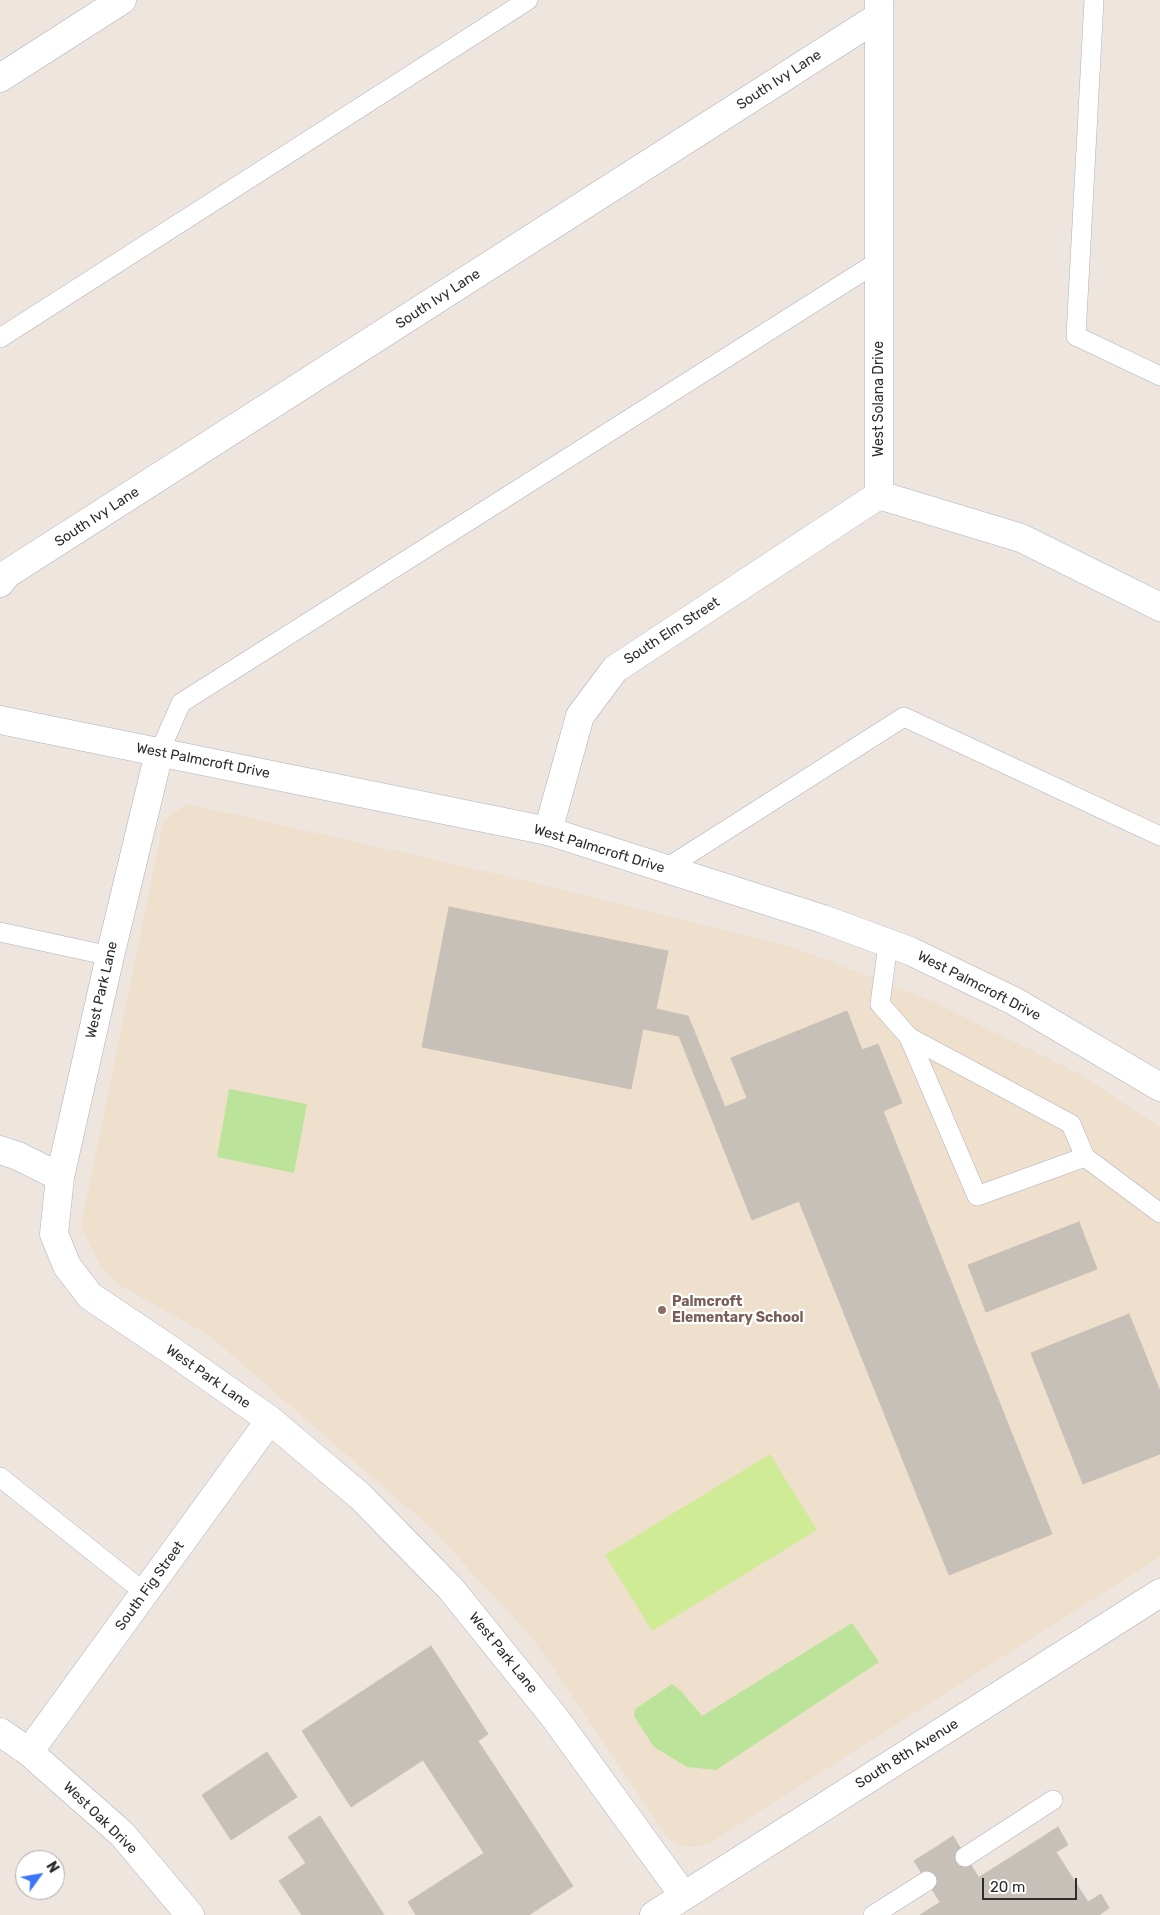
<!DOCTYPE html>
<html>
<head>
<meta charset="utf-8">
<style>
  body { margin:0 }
  #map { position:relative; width:1160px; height:1915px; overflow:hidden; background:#ede5de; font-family:Rubik,sans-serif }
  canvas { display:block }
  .north { position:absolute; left:15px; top:1850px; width:50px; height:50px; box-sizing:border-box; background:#fff; border:1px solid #ababab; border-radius:50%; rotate:58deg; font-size:14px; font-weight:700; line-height:20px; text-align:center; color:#2c2c2c }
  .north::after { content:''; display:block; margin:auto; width:18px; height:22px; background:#3d75fb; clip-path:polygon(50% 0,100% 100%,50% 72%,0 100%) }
  .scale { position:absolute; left:982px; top:1878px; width:95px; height:22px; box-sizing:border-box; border:2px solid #2c2c2c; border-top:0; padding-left:6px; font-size:15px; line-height:18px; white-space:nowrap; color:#2c2c2c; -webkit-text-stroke:4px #fff; paint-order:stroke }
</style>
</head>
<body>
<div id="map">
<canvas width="1160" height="1915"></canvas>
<div class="north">N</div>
<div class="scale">20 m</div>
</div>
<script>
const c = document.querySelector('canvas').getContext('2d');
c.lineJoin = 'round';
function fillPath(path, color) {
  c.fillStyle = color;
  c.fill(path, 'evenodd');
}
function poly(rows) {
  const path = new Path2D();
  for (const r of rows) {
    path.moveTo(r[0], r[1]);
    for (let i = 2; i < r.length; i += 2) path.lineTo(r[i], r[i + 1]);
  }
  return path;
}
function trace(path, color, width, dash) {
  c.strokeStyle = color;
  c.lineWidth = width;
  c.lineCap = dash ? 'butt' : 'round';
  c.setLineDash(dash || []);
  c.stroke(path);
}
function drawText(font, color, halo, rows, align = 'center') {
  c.font = font + ' Rubik,sans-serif';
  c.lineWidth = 4.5;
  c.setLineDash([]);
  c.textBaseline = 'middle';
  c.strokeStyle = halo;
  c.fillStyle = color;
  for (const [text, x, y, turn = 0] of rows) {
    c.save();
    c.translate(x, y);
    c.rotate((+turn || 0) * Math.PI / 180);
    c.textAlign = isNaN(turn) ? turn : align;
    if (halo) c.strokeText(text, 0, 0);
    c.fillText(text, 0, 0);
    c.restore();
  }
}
fillPath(poly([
  [188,804,480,870,790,946,932,1001,1081,1075,1160,1127,1160,1557,710,1843,694,1847,684,1847,670,1841,534,1640,432,1529,210,1336,116,1283,99,1263,81,1226,163,824,172,813]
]), '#efe0cd');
fillPath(poly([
  [229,1089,307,1104,294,1173,217,1157],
  [852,1623,879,1662,716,1770,687,1767,654,1747,634,1716,635,1709,672,1684,680,1690,702,1716]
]), '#bbe49a');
fillPath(poly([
  [770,1454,817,1530,652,1631,605,1555]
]), '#d0eb96');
const building = poly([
  [449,907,668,951,656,1009,688,1016,725,1107,747,1098,731,1058,847,1011,862,1050,878,1044,902,1103,883,1111,1052,1534,949,1575,799,1201,752,1220,679,1036,643,1029,631,1089,422,1047,449,907],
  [1079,1222,1097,1269,986,1312,968,1265,1079,1222],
  [1129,1314,1160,1391,1160,1454,1083,1484,1031,1353,1129,1314],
  [431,1646,488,1734,478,1741,573,1886,529,1915,416,1915,408,1902,484,1853,423,1760,351,1807,302,1731,431,1646],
  [267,1752,297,1797,231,1840,202,1795,267,1752],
  [320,1816,384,1915,302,1915,279,1881,306,1863,288,1837,320,1816],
  [1058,1827,1068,1845,1056,1852,1088,1902,1101,1894,1109,1908,1099,1915,920,1915,1058,1827],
  [953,1836,979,1878,940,1902,914,1861,953,1836]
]);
fillPath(building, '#c6c0b9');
trace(building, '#c9c1b7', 1);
const service = poly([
  [1094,0,1076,336,1160,376],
  [0,338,528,0],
  [159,753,181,703,879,261],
  [665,869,904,717,1160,836],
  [0,932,110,956],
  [888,944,880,1004,909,1037,1071,1124,1085,1157,1160,1213],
  [909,1037,977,1196,1085,1157],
  [0,1477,145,1593],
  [965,1857,1053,1800],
  [873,1915,927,1881]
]);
const minor = poly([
  [879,2,879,495],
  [879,495,1021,538,1160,607],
  [0,583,7,574,878,17],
  [159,753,110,956,60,1177,54,1234,67,1266,90,1296,175,1353,270,1420,361,1497,451,1589,555,1718,684,1896],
  [548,831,580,716,615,669,879,495],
  [0,1150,18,1156,60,1177],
  [0,1732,29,1752,122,1834,190,1915],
  [29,1752,270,1420]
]);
const tertiary = poly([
  [0,720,548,831,823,919,910,951,1014,1001,1160,1087],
  [654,1915,1160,1593]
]);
const secondary = poly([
  [0,78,122,0]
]);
trace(service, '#aeb2bc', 20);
trace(minor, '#aeb2bc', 29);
trace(tertiary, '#aeb2bc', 29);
trace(secondary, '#aeb2bc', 29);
trace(service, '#fff', 19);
trace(minor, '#fff', 28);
trace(tertiary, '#fff', 28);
trace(secondary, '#fff', 28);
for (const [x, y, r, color] of [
  [662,1310,5,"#8d6e63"]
]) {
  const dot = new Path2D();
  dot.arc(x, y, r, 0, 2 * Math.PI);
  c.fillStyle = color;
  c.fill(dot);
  trace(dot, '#fff', 2);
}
drawText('14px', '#2c2c2c', '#fff', [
  ["South Ivy Lane",779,80,-33],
  ["South Ivy Lane",438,299,-33],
  ["West Solana Drive",879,399,-90],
  ["South Ivy Lane",97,517,-33],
  ["South Elm Street",672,631,-33],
  ["West Palmcroft Drive",203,761,11],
  ["West Palmcroft Drive",599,849,17],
  ["West Palmcroft Drive",979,986,27],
  ["West Park Lane",102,990,-77],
  ["West Park Lane",208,1377,35],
  ["South Fig Street",150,1586,-54],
  ["West Park Lane",503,1653,51],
  ["South 8th Avenue",907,1754,-32],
  ["West Oak Drive",100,1818,44]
]);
drawText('bold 14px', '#785e54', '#fff', [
  ["Palmcroft",672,1302],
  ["Elementary School",672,1318]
], 'left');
</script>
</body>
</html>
